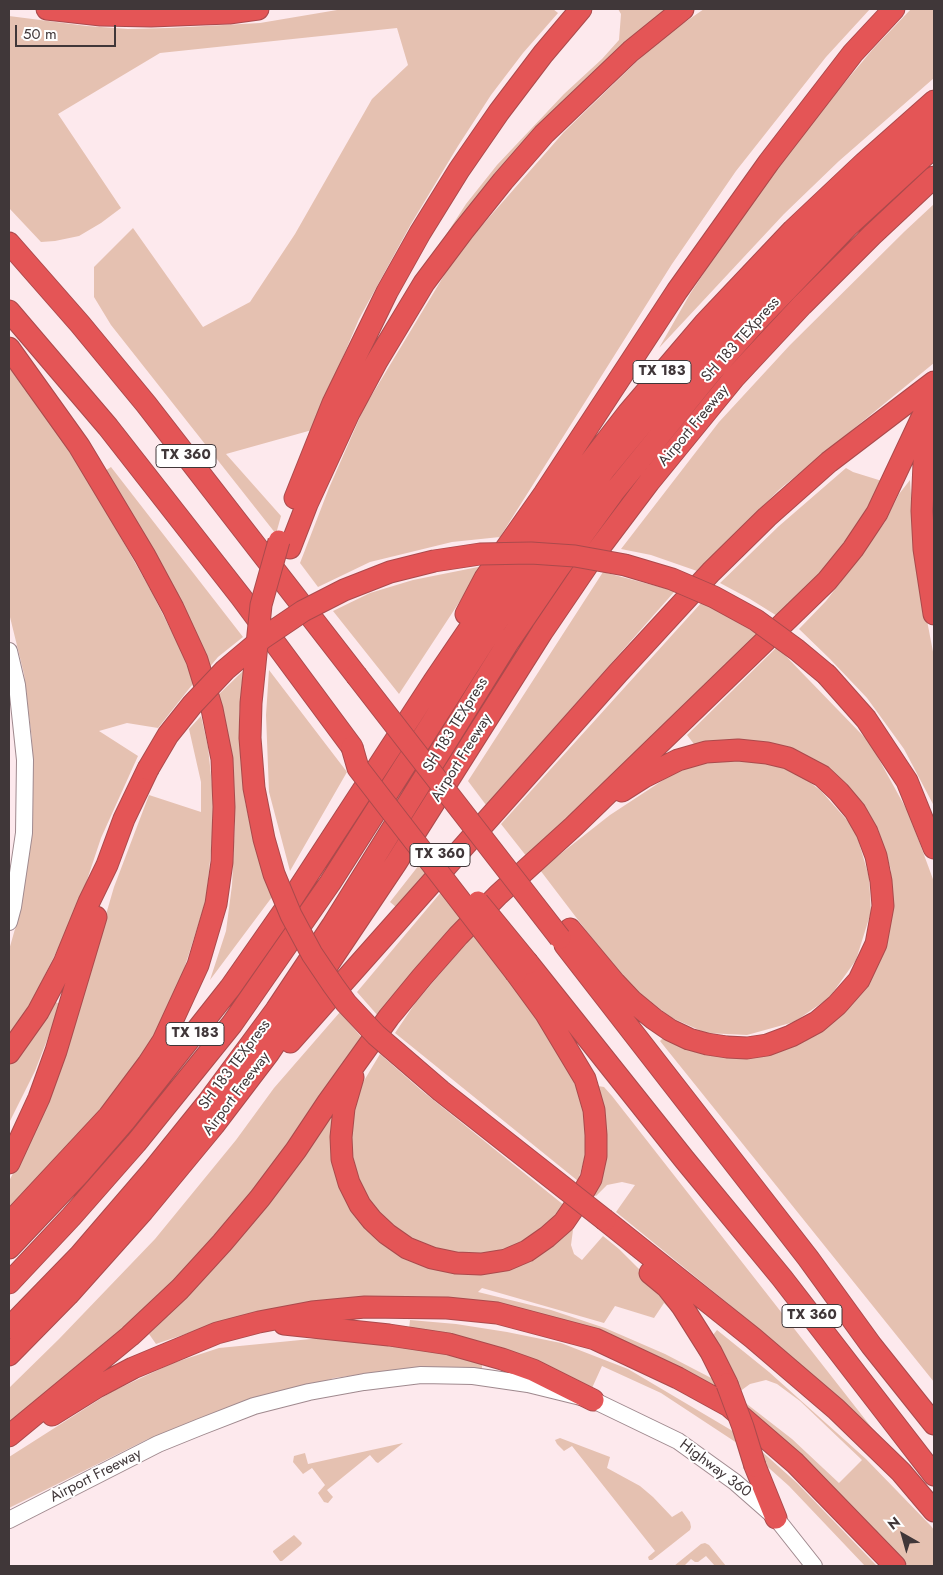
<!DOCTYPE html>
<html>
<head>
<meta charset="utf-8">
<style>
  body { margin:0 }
  #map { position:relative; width:943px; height:1575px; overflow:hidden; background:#fde9ed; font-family:Jost,sans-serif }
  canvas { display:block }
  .frame { position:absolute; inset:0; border:10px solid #403739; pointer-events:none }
  .north { position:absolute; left:878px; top:1510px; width:50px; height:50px; -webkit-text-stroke:4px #fff; paint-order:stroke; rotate:322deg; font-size:14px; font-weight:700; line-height:20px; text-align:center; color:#403739 }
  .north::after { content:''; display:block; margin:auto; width:18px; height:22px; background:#403739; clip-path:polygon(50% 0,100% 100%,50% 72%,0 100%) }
  .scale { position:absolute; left:15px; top:25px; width:101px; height:22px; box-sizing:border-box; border:2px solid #403739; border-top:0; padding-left:6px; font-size:15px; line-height:18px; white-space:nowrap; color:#403739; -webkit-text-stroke:4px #fff; paint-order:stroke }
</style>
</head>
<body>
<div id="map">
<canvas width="943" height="1575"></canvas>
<div class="frame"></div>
<div class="north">N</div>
<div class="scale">50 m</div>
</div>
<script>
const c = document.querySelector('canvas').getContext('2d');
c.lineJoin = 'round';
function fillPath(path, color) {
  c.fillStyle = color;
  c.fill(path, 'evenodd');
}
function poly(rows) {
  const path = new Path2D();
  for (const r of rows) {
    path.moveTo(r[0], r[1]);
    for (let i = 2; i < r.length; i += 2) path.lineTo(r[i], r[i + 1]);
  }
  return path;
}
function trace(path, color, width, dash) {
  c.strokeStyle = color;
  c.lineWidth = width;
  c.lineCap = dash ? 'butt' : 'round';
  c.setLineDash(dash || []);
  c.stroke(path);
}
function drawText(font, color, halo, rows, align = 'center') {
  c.font = font + ' Jost,sans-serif';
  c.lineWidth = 4;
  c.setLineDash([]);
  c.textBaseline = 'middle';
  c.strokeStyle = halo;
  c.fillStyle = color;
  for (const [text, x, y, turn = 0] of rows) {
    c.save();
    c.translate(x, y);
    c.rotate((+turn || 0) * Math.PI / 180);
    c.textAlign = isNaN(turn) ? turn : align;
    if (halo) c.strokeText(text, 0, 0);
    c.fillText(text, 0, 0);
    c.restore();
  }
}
fillPath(poly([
  [343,9,553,9,558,13,523,53,491,95,458,146,411,224,359,319,312,430,226,454,281,516,276,534,111,325,94,297,94,267,133,228,203,327,250,302,295,234,372,99,408,65,397,28,160,53,58,114,121,208,101,223,79,236,55,241,41,242,9,208,9,16,87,26,128,29,169,28,260,23],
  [618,9,667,9,528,137,484,187,444,238,466,204,497,165,564,94,602,59,619,40,621,14],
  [704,9,870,9,826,57,736,171,672,264,500,537,452,542,370,562,318,587,300,563,329,488,364,408,457,254,564,132,659,40],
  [911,9,934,9,934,78,839,161,784,214,659,348,690,294,743,214,804,131,873,49],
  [934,204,934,363,780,489,697,571,651,555,621,549,719,422,790,345,905,231],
  [9,367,58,434,94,490,151,591,196,680,158,728,127,723,99,731,138,756,101,838,77,910,31,1003,9,1035,9,950,21,908,33,796,32,740,24,674,9,613],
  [111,467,243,637,218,657,208,669,105,471],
  [846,468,853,472,882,481,875,507,782,619,750,599,720,583,779,526],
  [910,480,916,563,934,657,934,806,904,749,867,698,830,659,799,629,826,601,859,558,885,522,899,494],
  [483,566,399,694,333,611,370,593,413,580],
  [603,572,675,591,486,805,468,781],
  [702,602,761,636,527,857,501,824],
  [777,647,870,743,909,814,934,882,934,1382,660,1041,664,1037,701,1051,833,1020,891,892,891,870,878,829,863,803,834,775,785,748,745,740,697,748,687,735],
  [269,670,347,772,290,871,269,792,266,715],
  [243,671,239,716,241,764,245,801,256,851,272,897,210,980,226,931,232,885,235,820,228,738,214,699],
  [201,716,208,747,213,795,212,841,206,900,178,988,155,1035,116,1091,77,1138,9,1212,9,1181,40,1122,61,1069,114,887,149,795,201,812,201,782,189,729],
  [753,760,794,770,821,791,855,829,869,877,871,912,856,960,829,998,794,1022,747,1035,706,1033,672,1018,633,988,588,933,540,870,610,815,677,771,709,761],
  [419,865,426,873,396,907,390,902],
  [442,891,463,919,379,1017,357,992],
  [474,934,554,1042,574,1082,583,1108,586,1131,585,1156,578,1181,395,1033,416,1002],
  [52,1001,61,1004,35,1071,9,1123,9,1063],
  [340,1012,362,1038,259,1188,172,1288,9,1426,9,1388,59,1339,155,1239,236,1140,274,1088],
  [380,1054,421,1090,565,1206,556,1216,529,1240,507,1248,488,1253,462,1254,441,1251,414,1242,396,1230,379,1213,361,1188,349,1144,356,1094],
  [598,1086,604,1087,612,1096,886,1446,752,1323,616,1212,635,1185,622,1182,607,1185,596,1196,591,1193],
  [334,1111,356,1213,468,1272,568,1227,573,1230,571,1245,574,1254,582,1260,603,1236,619,1249,647,1277,666,1300,694,1341,707,1368,689,1337,670,1309,664,1303,654,1318,615,1306,604,1323,482,1288,478,1292,551,1310,605,1328,665,1354,715,1380,720,1392,460,1301,230,1319,156,1344,149,1334,182,1301],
  [410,1320,456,1324,507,1332,561,1343,628,1369,736,1433,740,1445,661,1393,602,1366,592,1388,409,1330],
  [717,1330,769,1372,866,1459,931,1526,934,1530,934,1566,908,1566,884,1540,748,1415,743,1401,792,1439,839,1483,862,1460,800,1401,777,1384,766,1380,750,1384,739,1392,713,1335],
  [321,1338,402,1344,446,1353,482,1363,482,1368,412,1368,334,1378,148,1439,9,1508,9,1457,111,1392,173,1363,219,1348],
  [560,1438,610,1457,607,1468,640,1486,653,1497,672,1517,682,1511,690,1522,691,1527,690,1530,652,1560,649,1560,648,1557,655,1551,572,1446,564,1451,557,1444,555,1440],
  [403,1443,378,1463,376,1462,370,1455,327,1490,333,1497,328,1503,324,1502,318,1493,325,1485,312,1468,303,1474,293,1462,294,1456,305,1453,308,1464],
  [759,1449,797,1483,877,1566,865,1566,789,1486,761,1461],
  [294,1535,302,1543,301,1545,282,1561,280,1561,273,1552,273,1551],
  [705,1543,709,1545,726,1566,715,1566,706,1556,698,1562,695,1562,691,1559,684,1566,674,1566,701,1544]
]), '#e5c1b1');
const secondary = poly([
  [9,651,17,685,25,760,24,833,13,907,9,922],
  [9,1520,158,1444,200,1427,254,1406,309,1392,364,1382,421,1375,473,1376,528,1384,593,1400,678,1441,735,1482,776,1518,814,1566]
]);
const motorway = poly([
  [47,9,101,15,151,16,229,13,258,9],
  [9,243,80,324,146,404,356,675],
  [9,311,108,427,241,597,352,747],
  [9,348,79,446,145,556,173,608,197,660,212,709,222,759,224,807,222,862,216,904,198,965,163,1041,148,1064,109,1116,14,1218,9,1232],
  [930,418,924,463,922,511,924,549,934,614],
  [295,498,333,403,387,292,420,233,459,170,499,112,543,54,581,9],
  [290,548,307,504,349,413,377,361,424,283,463,231,503,181,544,134,631,51,683,9],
  [466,614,485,578,544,494,677,291,769,162,853,53,894,9],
  [827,675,866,719,907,781,934,848],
  [570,929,615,983,632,1001,654,1019,670,1030,689,1039,707,1044,727,1047,747,1048,767,1045,791,1036,817,1022,837,1005,859,980,876,944,883,906,881,881,876,856,867,832,855,811,839,792,822,776,788,758,767,753,738,750,706,752,678,760,644,777,622,791],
  [565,945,808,1258,871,1345,934,1424],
  [528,963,684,1159,782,1278,934,1475],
  [290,1042,618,673,711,572,767,517,829,462,934,382],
  [9,1053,38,1012,64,963,89,902,107,865,124,819,148,769],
  [353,1077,344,1108,341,1137,342,1159,349,1183,360,1205,372,1220,387,1234,407,1248,432,1258,456,1263,481,1264,506,1260,527,1251,547,1237,564,1222,577,1203,591,1179,596,1156,596,1135,594,1110,585,1079,546,1014,516,973],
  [9,1163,39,1098,56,1051,96,917],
  [605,1220,753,1338,836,1409,901,1472,934,1511],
  [9,1248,80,1173,124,1122,230,988,288,905,434,681,508,572,546,519,628,413,704,324,793,230,864,163,934,101],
  [650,1273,667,1287,682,1306,711,1352,727,1384],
  [9,1283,71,1217,136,1143,232,1024,330,883,495,624,551,543,605,469,703,350,751,299,843,206,934,124],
  [284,1324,389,1335,449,1344,502,1359,533,1370,593,1400],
  [9,1328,80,1255,154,1169,208,1102,276,1010,332,926,509,641,558,569,613,493,713,370,757,321,848,226,934,147],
  [9,1355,68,1295,143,1211,214,1125,268,1054,396,863,542,632,597,551,649,482,734,378,802,305,872,235,934,177],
  [52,1415,97,1387,133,1368,217,1333,259,1322,312,1312,365,1307,447,1308,497,1313,595,1339,678,1378,729,1406,795,1463,895,1566],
  [9,1436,130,1336,180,1289,222,1243,260,1198,296,1150,328,1102,389,1017,422,977,458,936,498,895,573,827,827,581,853,549,877,513,934,392],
  [755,1466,776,1518]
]);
trace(secondary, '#9f898e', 18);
trace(motorway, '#ab4a4c', 23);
trace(secondary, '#fff', 16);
trace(motorway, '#e45556', 21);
const motorwayBridge = poly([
  [279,541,261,605,251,703,250,738,254,788,264,839,274,874,291,915,312,954,333,985,346,1003,376,1035,441,1091,605,1220],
  [356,675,560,938],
  [352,747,358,768,516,973],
  [148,769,168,735,192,705,225,670,263,638,303,611,344,590,390,572,434,561,480,554,531,553,575,556,625,565,672,579,714,597,756,620,797,650,827,675],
  [478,902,528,963],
  [727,1384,743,1427,755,1466]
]);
trace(motorwayBridge, '#ab4a4c', 23, []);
trace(motorwayBridge, '#e45556', 21);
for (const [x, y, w] of [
  [662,372,58],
  [186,456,60],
  [440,855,60],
  [195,1034,58],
  [812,1316,60]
]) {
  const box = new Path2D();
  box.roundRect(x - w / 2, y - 11.5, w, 23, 4);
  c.fillStyle = '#fff';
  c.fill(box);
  trace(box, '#403739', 1);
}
drawText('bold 14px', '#403739', null, [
  ["TX 183",662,372],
  ["TX 360",186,456],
  ["TX 360",440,855],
  ["TX 183",195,1034],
  ["TX 360",812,1316]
]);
drawText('15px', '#403739', '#fff', [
  ["SH 183 TEXpress",741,340,-48],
  ["Airport Freeway",694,426,-50],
  ["SH 183 TEXpress",456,725,-58],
  ["Airport Freeway",462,758,-58],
  ["SH 183 TEXpress",235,1065,-53],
  ["Airport Freeway",237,1094,-53],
  ["Highway 360",715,1469,37],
  ["Airport Freeway",96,1476,-27]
]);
</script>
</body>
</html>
